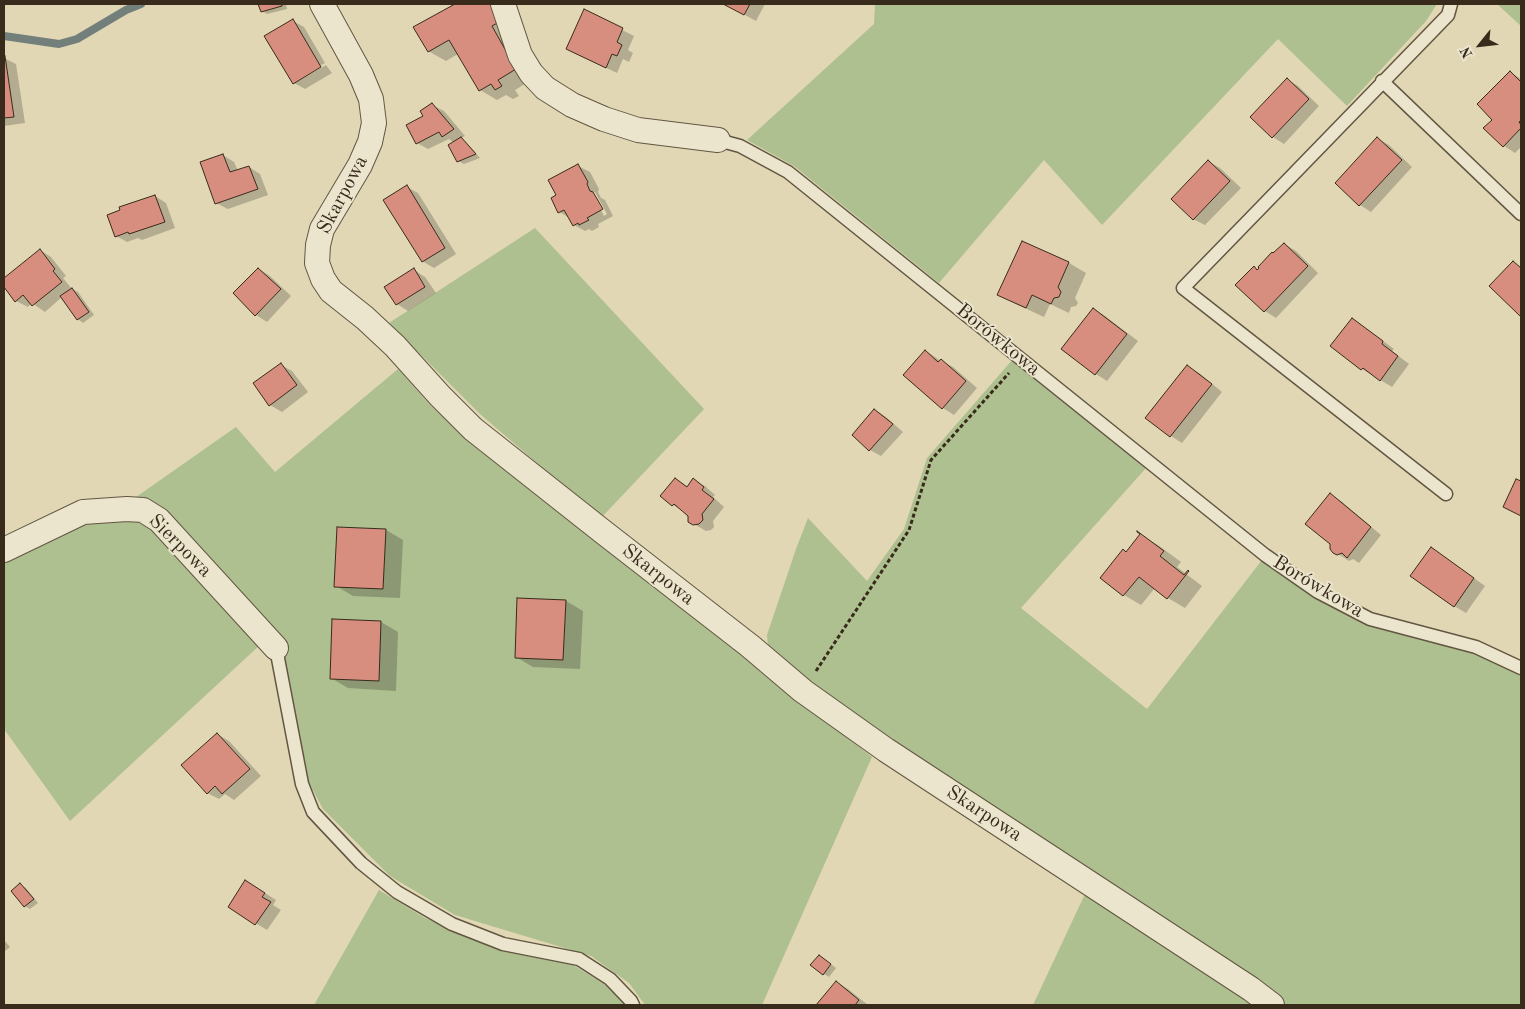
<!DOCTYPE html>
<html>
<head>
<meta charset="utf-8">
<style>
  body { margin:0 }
  #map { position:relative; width:1525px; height:1009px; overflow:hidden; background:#e1d7b4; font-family:"Old Standard TT",serif }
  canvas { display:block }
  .frame { position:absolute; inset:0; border:5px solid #382b1c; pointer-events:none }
  .north { position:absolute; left:1455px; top:20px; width:50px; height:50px; -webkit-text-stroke:4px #ece5ce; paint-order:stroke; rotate:241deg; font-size:14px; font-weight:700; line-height:20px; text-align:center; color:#382b1c }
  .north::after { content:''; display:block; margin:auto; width:18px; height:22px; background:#382b1c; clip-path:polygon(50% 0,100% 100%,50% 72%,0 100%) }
</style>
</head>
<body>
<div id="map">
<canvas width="1525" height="1009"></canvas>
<div class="frame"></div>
<div class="north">N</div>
</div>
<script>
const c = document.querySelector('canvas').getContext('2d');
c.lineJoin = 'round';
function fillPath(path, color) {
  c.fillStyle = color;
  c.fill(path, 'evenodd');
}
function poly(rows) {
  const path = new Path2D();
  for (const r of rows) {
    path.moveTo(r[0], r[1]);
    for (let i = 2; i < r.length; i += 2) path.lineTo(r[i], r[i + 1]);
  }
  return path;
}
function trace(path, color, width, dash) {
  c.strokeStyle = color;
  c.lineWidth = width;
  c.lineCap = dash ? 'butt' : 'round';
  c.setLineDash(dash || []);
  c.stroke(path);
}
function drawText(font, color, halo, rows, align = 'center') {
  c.font = font + ' "Old Standard TT",serif';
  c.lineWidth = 4;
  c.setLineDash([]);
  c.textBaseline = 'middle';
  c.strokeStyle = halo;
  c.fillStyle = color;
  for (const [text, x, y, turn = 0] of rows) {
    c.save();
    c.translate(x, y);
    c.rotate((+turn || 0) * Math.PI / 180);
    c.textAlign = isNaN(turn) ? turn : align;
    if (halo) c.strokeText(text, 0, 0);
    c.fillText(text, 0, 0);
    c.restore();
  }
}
fillPath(poly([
  [875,4,1437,4,1426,21,1347,106,1278,39,1102,225,1044,160,939,283,794,166,747,140,874,24],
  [1497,4,1521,4,1521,26],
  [535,228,704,409,601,518,480,414,389,323],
  [1013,359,1146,468,1021,608,1147,709,1262,560,1368,624,1474,653,1521,676,1521,1005,1285,1005,1260,985,891,742,782,662,768,647,767,635,796,549,808,518,867,581,904,529,927,458],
  [398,369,431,406,477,448,545,502,747,657,872,757,762,1005,645,1005,629,983,591,956,455,915,390,876,323,809,308,781,283,649,129,502,236,427,275,472],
  [124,514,154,526,261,644,70,821,4,729,4,557,85,519],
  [379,890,425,918,473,939,517,954,573,965,607,986,626,1005,314,1005],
  [1085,894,1257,1005,1033,1005]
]), '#aebf90');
fillPath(poly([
  [259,4,286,4,287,9,267,14,262,11],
  [456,4,501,4,533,79,515,90,519,96,513,99,506,95,497,100,480,90,458,54,446,61,428,51],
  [725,4,765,4,756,21],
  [585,11,634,36,628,50,633,53,629,62,623,59,617,73,579,55],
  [293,21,304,27,325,63,297,79,297,82,326,65,332,73,305,89,294,83],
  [4,58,16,64,25,123,4,126],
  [1510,72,1521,79,1521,147,1515,153,1504,146,1485,128,1494,120],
  [1287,80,1298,86,1319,106,1284,144,1273,137],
  [432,105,444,111,465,136,460,139,466,142,480,158,464,164,458,161,454,143,449,139,428,149,417,143,424,117],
  [1378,139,1389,145,1412,167,1371,212,1360,205,1336,183],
  [223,155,234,162,238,171,249,167,260,174,268,195,228,209,216,203],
  [1209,162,1220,168,1241,188,1205,225,1193,219],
  [578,166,590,172,599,189,598,192,601,198,605,200,613,216,598,224,599,227,592,231,589,229,585,231,574,225,570,218,559,212,558,195],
  [592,192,595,192,607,214,604,216],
  [407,187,418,193,456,254,434,268,422,261],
  [155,196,166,203,175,228,142,240,138,238,127,242,116,236],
  [1023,243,1069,263,1086,273,1075,298,1078,303,1076,306,1071,307,1069,313,1050,304,1044,317,1016,304,999,295],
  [1284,244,1296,251,1318,273,1276,318,1265,311,1254,268,1258,270],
  [40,250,51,257,66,276,63,278,72,289,78,292,94,315,83,323,78,319,62,297,45,312,32,303,28,307,16,301,4,285,4,280],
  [1514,263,1521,267,1521,315,1491,286],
  [259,269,270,276,291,296,267,322,256,315,235,293],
  [414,270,425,277,436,293,408,311,397,304],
  [1094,309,1105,316,1138,341,1107,381,1096,374,1063,349],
  [1352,319,1363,326,1394,349,1392,351,1409,364,1392,387,1362,369,1331,346],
  [926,351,941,361,942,361,953,367,977,388,954,415,943,408,905,375],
  [281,365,292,371,308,392,282,412,270,405,255,384],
  [1187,366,1199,373,1222,392,1182,443,1171,436,1147,418],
  [875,410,886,417,903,432,881,456,870,450,853,435],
  [676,479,688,487,694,480,705,486,715,495,713,497,724,507,713,521,714,527,711,530,706,531,694,524,689,515,673,505],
  [1330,495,1341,501,1381,535,1359,563,1353,559,1349,561,1338,554],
  [386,530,403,540,400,598,353,596,336,586],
  [1141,535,1158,545,1181,562,1177,567,1202,586,1185,608,1168,598,1155,588,1141,605,1124,595,1102,578,1127,553],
  [1443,556,1485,586,1466,613,1454,606],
  [566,601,583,611,580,669,533,667,516,657],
  [333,620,381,622,398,632,396,691,348,688,331,678],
  [217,734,229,741,261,776,234,800,225,794,219,799,207,793],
  [20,885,26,888,38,903,30,909,25,906,13,891],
  [257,888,276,900,273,905,281,910,267,930,229,907],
  [4,940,10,947,4,952],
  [824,959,836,968,829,977,824,974],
  [836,982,848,989,868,1005,818,1005]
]), '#0003');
trace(poly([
  [4,36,59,44,77,39,126,10,141,4]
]), '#737f7a', 8);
const building = poly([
  [258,4,282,4,282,6,261,12,258,4],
  [455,4,491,4,501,21,492,26,516,69,498,80,502,86,495,90,491,84,479,91,449,40,428,52,413,27,455,4],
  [723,4,750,4,744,15,723,4],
  [584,9,623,28,617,42,622,45,617,56,612,54,606,68,566,49,584,9],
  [293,19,321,67,293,84,264,36,293,19],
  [5,56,14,117,4,118,4,57,5,56],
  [1510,71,1521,82,1521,120,1519,122,1521,125,1521,128,1503,147,1483,128,1492,120,1477,104,1510,71],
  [1287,78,1309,99,1272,138,1250,117,1287,78],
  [432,103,454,129,442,137,439,132,416,144,406,125,423,116,420,111,432,103],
  [461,137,476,154,457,162,448,145,461,137],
  [1377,137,1402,160,1359,206,1335,183,1377,137],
  [223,154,230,172,249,166,258,189,215,204,200,162,223,154],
  [1208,160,1230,181,1193,220,1171,199,1208,160],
  [578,164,588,182,587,184,590,191,593,192,603,209,587,218,589,220,579,225,578,223,573,226,564,210,558,213,551,198,556,195,548,180,578,164],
  [407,185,445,248,422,262,383,200,407,185],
  [155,195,165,222,129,234,128,232,115,237,107,215,120,210,119,207,155,195],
  [1022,241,1069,262,1058,287,1061,292,1059,297,1054,298,1051,304,1032,295,1026,308,997,295,1022,241],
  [1284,243,1308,266,1264,312,1235,285,1254,266,1257,270,1259,268,1258,267,1272,252,1273,253,1284,243],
  [40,249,55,269,53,271,62,282,32,306,23,295,15,302,4,287,4,278,40,249],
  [1513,261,1521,268,1521,317,1489,286,1513,261],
  [258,268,281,289,255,316,233,293,258,268],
  [414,268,425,287,396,305,384,287,414,268],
  [72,288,89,312,77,320,60,296,72,288],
  [1093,308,1127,334,1095,375,1061,349,1093,308],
  [1352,318,1383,341,1382,344,1398,356,1380,381,1363,368,1361,370,1330,346,1352,318],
  [925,350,938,362,941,359,966,381,942,409,903,375,925,350],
  [281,363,297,385,269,406,253,383,281,363],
  [1187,365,1212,384,1170,437,1145,418,1187,365],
  [874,409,893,424,869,451,852,435,874,409],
  [675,478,687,487,693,478,704,487,702,490,714,499,702,514,703,520,699,524,693,525,688,522,688,516,674,504,672,506,660,496,675,478],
  [1516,479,1521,481,1521,516,1503,507,1516,479],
  [1330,493,1371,527,1347,558,1342,553,1337,555,1333,553,1330,549,1330,544,1305,524,1330,493],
  [337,527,386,529,383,589,334,587,337,527],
  [1137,531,1164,551,1160,556,1184,575,1188,570,1189,571,1167,599,1139,577,1123,596,1100,578,1123,549,1126,552,1140,534,1137,532,1137,531],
  [1431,547,1474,578,1454,607,1410,576,1431,547],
  [517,598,566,600,563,660,515,658,517,598],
  [332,619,381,621,379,681,330,679,332,619],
  [217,733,250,769,222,794,215,786,207,794,181,765,217,733],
  [245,880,265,893,262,897,271,902,255,925,228,907,245,880],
  [20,883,34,899,24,907,11,891,20,883],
  [819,955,831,964,823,975,810,965,819,955],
  [836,981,859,1000,855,1005,816,1005,836,981]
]);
fillPath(building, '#d78e7f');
trace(building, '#382b1c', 1);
const service = poly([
  [1382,81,1521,214],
  [718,140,740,146,788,172,1265,555,1318,592,1370,619,1476,647,1521,668],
  [1446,494,1183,288,1448,15,1451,4],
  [276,648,302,784,313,812,361,863,397,892,452,924,503,944,579,959,610,979,631,1001,633,1005]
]);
const minor = poly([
  [322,4,361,75,371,99,374,123,370,142,360,165,322,229,318,245,317,263,323,279,331,291,365,318,395,346,440,396,473,429,602,531,750,646,803,691,886,750,1251,989,1272,1005],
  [503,4,520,55,531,73,545,88,572,105,604,119,638,130,718,140],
  [4,550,83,512,127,509,143,510,159,520,276,648]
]);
trace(service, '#625642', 15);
trace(minor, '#625642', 26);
trace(poly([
  [816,671,909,530,931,460,1009,373]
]), '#382b1c', 3, [4, 2.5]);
trace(service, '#ece5ce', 12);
trace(minor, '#ece5ce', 24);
drawText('20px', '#382b1c', '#ece5ce', [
  ["Skarpowa",343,195,-62],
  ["Borówkowa",998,340,39],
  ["Sierpowa",180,546,45],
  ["Skarpowa",658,575,38],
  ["Borówkowa",1318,587,31],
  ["Skarpowa",984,814,33]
]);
</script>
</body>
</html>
